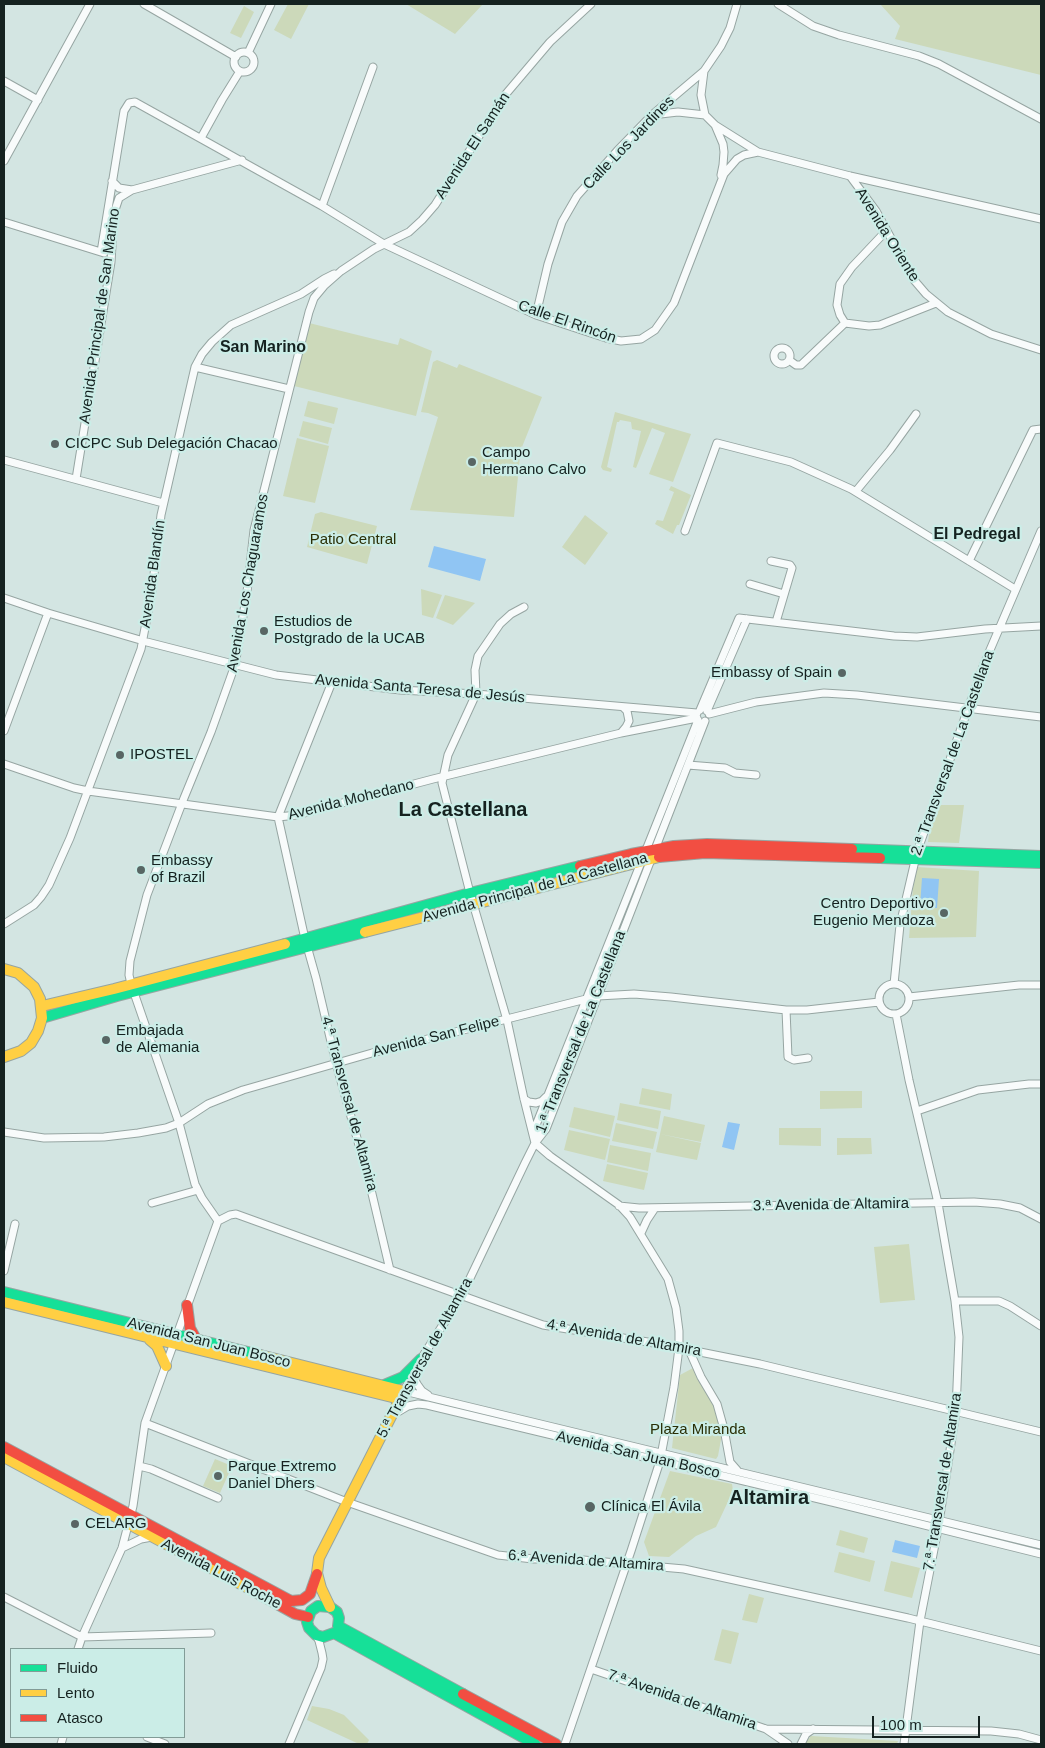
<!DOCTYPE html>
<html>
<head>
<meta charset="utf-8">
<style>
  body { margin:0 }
  #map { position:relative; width:1045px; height:1748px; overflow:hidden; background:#d3e5e2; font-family:Helvetica,sans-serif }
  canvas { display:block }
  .frame { position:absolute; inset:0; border:5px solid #152220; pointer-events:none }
  .legend { position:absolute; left:10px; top:1648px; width:175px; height:90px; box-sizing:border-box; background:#cbede7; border:1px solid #829c97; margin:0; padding:6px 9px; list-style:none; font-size:15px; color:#152220 }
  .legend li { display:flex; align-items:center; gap:10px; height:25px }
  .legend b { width:25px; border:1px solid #829c97 }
  .scale { position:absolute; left:872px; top:1716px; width:108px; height:22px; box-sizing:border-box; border:2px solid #152220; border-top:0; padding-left:6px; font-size:15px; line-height:18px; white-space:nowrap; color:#152220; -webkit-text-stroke:4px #cbede7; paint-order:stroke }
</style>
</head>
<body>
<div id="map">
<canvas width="1045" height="1748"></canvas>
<div class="frame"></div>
<ul class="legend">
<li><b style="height:6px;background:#16e098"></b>Fluido</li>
<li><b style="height:6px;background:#ffcf43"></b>Lento</li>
<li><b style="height:6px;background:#f24e42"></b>Atasco</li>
</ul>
<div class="scale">100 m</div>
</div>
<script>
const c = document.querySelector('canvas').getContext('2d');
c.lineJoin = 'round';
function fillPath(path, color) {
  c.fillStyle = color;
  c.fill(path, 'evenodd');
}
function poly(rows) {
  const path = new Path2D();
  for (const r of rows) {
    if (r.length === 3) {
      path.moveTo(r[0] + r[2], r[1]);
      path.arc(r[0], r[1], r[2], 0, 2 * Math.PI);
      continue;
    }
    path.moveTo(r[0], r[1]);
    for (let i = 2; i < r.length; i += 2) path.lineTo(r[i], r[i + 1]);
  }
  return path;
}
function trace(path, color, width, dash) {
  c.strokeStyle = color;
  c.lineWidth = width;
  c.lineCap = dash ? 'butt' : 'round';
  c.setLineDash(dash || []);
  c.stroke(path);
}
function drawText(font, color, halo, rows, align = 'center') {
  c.font = font + ' Helvetica,sans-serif';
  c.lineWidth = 4.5;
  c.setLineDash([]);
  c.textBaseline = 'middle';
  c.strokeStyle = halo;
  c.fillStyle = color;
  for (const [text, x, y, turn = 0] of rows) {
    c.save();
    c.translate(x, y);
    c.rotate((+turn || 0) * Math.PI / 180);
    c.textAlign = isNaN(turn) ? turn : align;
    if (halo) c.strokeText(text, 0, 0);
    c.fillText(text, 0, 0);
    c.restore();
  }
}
fillPath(poly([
  [288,4,309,4,291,39,274,30],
  [406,4,483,4,455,34],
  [880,4,1041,4,1041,75,895,39,900,26],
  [244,6,254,12,241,38,230,33],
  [309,323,398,345,400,338,432,351,416,416,294,386],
  [437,360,457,368,459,364,542,397,522,447,521,446,514,517,410,510,438,417,428,413,421,412,433,362],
  [308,401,338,408,334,424,304,416],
  [615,412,691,434,673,482,649,474,665,433,652,428,636,468,633,467,641,431,632,429,631,422,620,420,619,422,617,422,607,467,612,469,611,472,603,470,601,467],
  [303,421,332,428,328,444,299,436],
  [297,438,329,446,315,503,283,496],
  [671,486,691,495,679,525,677,525,673,534,655,524,657,520,663,521,674,492,669,490],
  [321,512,377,526,367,564,307,547,315,514],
  [585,515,608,533,585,565,562,547],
  [421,589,442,595,433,618,422,615],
  [445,595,475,603,453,625,436,618],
  [933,805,964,805,959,843,928,842],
  [917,867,979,871,976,937,909,938,913,888],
  [642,1088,672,1094,670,1110,639,1104],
  [820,1091,862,1091,862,1108,820,1109],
  [620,1103,661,1111,658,1129,617,1120],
  [574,1107,615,1116,610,1137,569,1127],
  [664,1116,705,1125,701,1142,660,1134],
  [616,1123,657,1132,653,1149,612,1141],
  [779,1128,821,1128,821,1146,779,1145],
  [569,1130,610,1139,605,1160,564,1150],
  [660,1134,701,1143,697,1160,656,1152],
  [837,1138,871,1138,872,1154,837,1155],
  [610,1145,651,1153,648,1171,607,1162],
  [607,1164,648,1173,644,1190,603,1181],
  [909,1244,915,1300,880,1303,874,1247],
  [693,1368,715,1407,722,1434,718,1456,716,1459,672,1448,680,1375],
  [215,1459,232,1466,220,1493,203,1486],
  [670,1471,732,1484,733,1491,716,1527,696,1536,669,1557,649,1556,644,1542],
  [840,1530,868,1538,864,1553,836,1545],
  [839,1552,875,1561,870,1582,834,1572],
  [891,1561,920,1568,912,1598,884,1591],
  [749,1594,764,1598,757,1623,742,1620],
  [722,1629,739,1633,731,1664,714,1660],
  [312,1706,329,1709,344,1715,369,1740,367,1744,359,1744,307,1720],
  [811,1736,898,1741,897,1744,806,1744,806,1742]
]), '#ccd9ba');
fillPath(poly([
  [434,546,486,559,480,581,428,567],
  [922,878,939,879,937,908,920,906],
  [728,1122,740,1124,734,1150,722,1147],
  [895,1540,920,1546,917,1558,892,1552]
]), '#90c5f3');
const street = poly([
  [144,4,236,57],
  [778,4,813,26,839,35,919,56,939,64,1041,119],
  [244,62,10],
  [248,53,271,4],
  [704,71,701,95,705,115,715,125,758,152,850,176,1041,219],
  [4,81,38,100],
  [652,115,678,112,705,115],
  [715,125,723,144,724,152,723,165,721,175],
  [201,138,222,100,240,71],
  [4,161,90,4],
  [850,176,876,211,914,280,926,294,948,312,991,334,1041,350],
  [112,181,119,188,132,190,242,160],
  [322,206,373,67],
  [4,222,104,253],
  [886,231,852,267,840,284,837,305,840,315,845,323,869,326,880,325,936,303],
  [101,252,124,111,129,103,135,102,322,206,384,244,536,315,606,338,621,341,641,339,655,330,674,303,724,174,737,159,744,155,758,152],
  [536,315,548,264,562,222,577,196,617,151,652,115,704,71,721,46,730,28,737,4],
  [782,356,8],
  [789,360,796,365,801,365,845,323],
  [195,367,289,389],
  [4,460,163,503],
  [76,479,111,262,114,213,119,198,132,190],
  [856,491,890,450,916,414],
  [685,531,717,443,791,462,851,489,1015,589],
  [771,561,790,565,792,568,776,622],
  [969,561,1031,434,1033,430,1041,429],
  [750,584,784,594],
  [4,598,48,613,147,642,276,675,400,690,476,694,697,713],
  [524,607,511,614,500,624,478,656,475,670,476,694,448,755,442,783,470,893,507,1020,524,1099,535,1143],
  [332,682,278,817,305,939,316,978,336,1063,369,1181,390,1270],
  [700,710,739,618,894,636,917,637,985,629,1041,626],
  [707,711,747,619],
  [709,714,756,702,824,693,857,695,1041,717],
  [705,721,546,1129,535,1143,525,1163,462,1295,421,1359,404,1391,1041,1545],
  [4,731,48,613],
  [621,733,626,727,629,721,627,711,623,707],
  [4,764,74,788,88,791,278,817,297,815,433,779,621,733,697,718],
  [688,765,725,768,735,773,756,775],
  [4,924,34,905,41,897,49,885,70,838,141,649,152,591,161,515,195,367,202,354,212,342,231,325,301,294,324,279,334,274],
  [894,999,15],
  [894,984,900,925,917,852,984,664,1041,531],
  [909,997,1019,985,1041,985],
  [786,1010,788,1057,794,1060,808,1058],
  [896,1014,909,1080,938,1203,955,1301,959,1337,956,1411,938,1529,920,1621,904,1744],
  [524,1099,529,1102,536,1103,542,1101,546,1097],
  [917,1111,978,1090,1029,1084,1041,1084],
  [4,1132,44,1138,104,1137,138,1133,166,1128,179,1123,208,1104,243,1090,372,1053,598,996,634,994,671,997,786,1010,807,1010,879,1002],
  [536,1135,536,1125,698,720],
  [535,1143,550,1156,619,1205,630,1217,668,1279,676,1308,679,1331,679,1348,674,1387,660,1461,631,1551,565,1744],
  [152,1203,198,1190],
  [619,1206,639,1208,974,1202,1000,1204,1020,1208,1041,1219],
  [218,1221,202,1198,195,1184,179,1123,131,984,129,975,130,961,147,895,184,798,211,732,235,665,247,592,254,530,309,312,314,298,324,286,341,271,374,249,409,232,422,220,435,205,505,95,550,42,591,4],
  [218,1221,230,1215,236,1214,543,1325,660,1344,760,1364,1041,1432],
  [641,1233,647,1220,655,1208],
  [4,1271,15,1224],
  [955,1301,999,1301,1010,1306,1041,1326],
  [689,1350,701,1377,717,1404,724,1429,730,1462,737,1470],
  [417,1371,415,1380,417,1384,422,1391,428,1395],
  [393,1415,408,1406,418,1404,427,1405,836,1503,1041,1554],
  [145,1423,347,1502,498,1555,533,1559,572,1559,684,1569,908,1618,1041,1651],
  [139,1466,151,1469,218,1498],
  [122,1548,141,1539,152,1537],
  [4,1597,82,1637,211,1633],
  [78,1649,82,1637,122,1548,133,1506,145,1423,218,1221],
  [591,1669,766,1729,991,1731,1019,1734,1041,1740],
  [766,1729,788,1744],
  [147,1737,165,1744],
  [61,1744,63,1737],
  [289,1744,321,1668,323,1659,322,1653,319,1641,316,1635],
  [801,1744,806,1734,813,1729]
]);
const fast = poly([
  [852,849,1041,856],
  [880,858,1041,863],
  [285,944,470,893,580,866],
  [42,1018,117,996,365,932],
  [4,1292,260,1355],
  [384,1385,403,1377,421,1359],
  [463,1694,338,1626,339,1618,337,1612,330,1607,318,1606,311,1611,307,1622,309,1628,316,1635,323,1637,334,1633,535,1744]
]);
const slow = poly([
  [365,932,659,857],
  [4,969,18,973,34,987,40,999,42,1018,38,1031,31,1043,21,1051,4,1057],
  [42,1006,114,989,285,944],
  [4,1302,400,1399],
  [150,1340,157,1346,166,1366],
  [260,1355,404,1391,319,1558,317,1573,321,1588,330,1607],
  [4,1457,250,1589]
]);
const jam = poly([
  [659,857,705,853,880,858],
  [580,866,631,854,674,846,707,844,852,849],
  [187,1305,190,1328,196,1339],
  [4,1447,291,1601,302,1600,310,1594,317,1574],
  [250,1589,295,1614,308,1617],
  [463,1694,556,1744]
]);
trace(street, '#96a5a2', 9);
trace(fast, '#96a5a2', 12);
trace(slow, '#96a5a2', 12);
trace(jam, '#96a5a2', 12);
trace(street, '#f8fbfb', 7);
trace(fast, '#16e098', 10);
trace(slow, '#ffcf43', 10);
trace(jam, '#f24e42', 10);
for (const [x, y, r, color] of [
  [55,444,5,"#586664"],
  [472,462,5,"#586664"],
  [264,631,5,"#586664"],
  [842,673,5,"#586664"],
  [120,755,5,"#586664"],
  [141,870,5,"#586664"],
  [944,913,5,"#586664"],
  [106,1040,5,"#586664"],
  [218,1476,5,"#586664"],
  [590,1507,6,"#586664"],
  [75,1524,5,"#586664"]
]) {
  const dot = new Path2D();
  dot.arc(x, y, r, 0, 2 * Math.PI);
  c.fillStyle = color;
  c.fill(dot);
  trace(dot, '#cbede7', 2);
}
drawText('15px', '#152220', '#cbede7', [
  ["Calle Los Jardines",629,143,-46],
  ["Avenida El Samán",473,146,-57],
  ["Avenida Oriente",887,235,58],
  ["Avenida Principal de San Marino",100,316,-82],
  ["Calle El Rincón",567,322,19],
  ["Avenida Blandín",153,574,-82],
  ["Avenida Los Chaguaramos",248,583,-80],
  ["Avenida Santa Teresa de Jesús",420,689,5],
  ["2.ª Transversal de La Castellana",953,753,-70],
  ["Avenida Mohedano",351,800,-14],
  ["Avenida Principal de La Castellana",535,888,-15],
  ["1.ª Transversal de La Castellana",581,1032,-68],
  ["Avenida San Felipe",436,1037,-14],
  ["4.ª Transversal de Altamira",349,1104,75],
  ["3.ª Avenida de Altamira",831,1205,-1],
  ["4.ª Avenida de Altamira",624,1338,10],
  ["Avenida San Juan Bosco",209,1343,14],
  ["5.ª Transversal de Altamira",425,1358,-61],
  ["Avenida San Juan Bosco",638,1455,13],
  ["7.ª Transversal de Altamira",943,1482,-81],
  ["6.ª Avenida de Altamira",586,1561,4],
  ["Avenida Luis Roche",221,1574,28],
  ["7.ª Avenida de Altamira",682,1700,19]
]);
drawText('15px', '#152220', '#cbede7', [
  ["CICPC Sub Delegación Chacao",65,444],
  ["Campo",482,453],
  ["Hermano Calvo",482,470],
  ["Estudios de",274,622],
  ["Postgrado de la UCAB",274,639],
  ["Embassy of Spain",832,673,"right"],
  ["IPOSTEL",130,755],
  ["Embassy",151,861],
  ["of Brazil",151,878],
  ["Centro Deportivo",934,904,"right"],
  ["Eugenio Mendoza",934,921,"right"],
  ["Embajada",116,1031],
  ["de Alemania",116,1048],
  ["Parque Extremo",228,1467],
  ["Daniel Dhers",228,1484],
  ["Clínica El Ávila",601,1507],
  ["CELARG",85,1524]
], 'left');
drawText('15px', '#2a2f06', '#cbede7', [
  ["Patio Central",353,540],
  ["Plaza Miranda",698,1430]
]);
drawText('bold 16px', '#152220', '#cbede7', [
  ["San Marino",263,348],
  ["El Pedregal",977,535]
]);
drawText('bold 20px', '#152220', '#cbede7', [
  ["La Castellana",463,810],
  ["Altamira",769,1498]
]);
</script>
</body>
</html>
